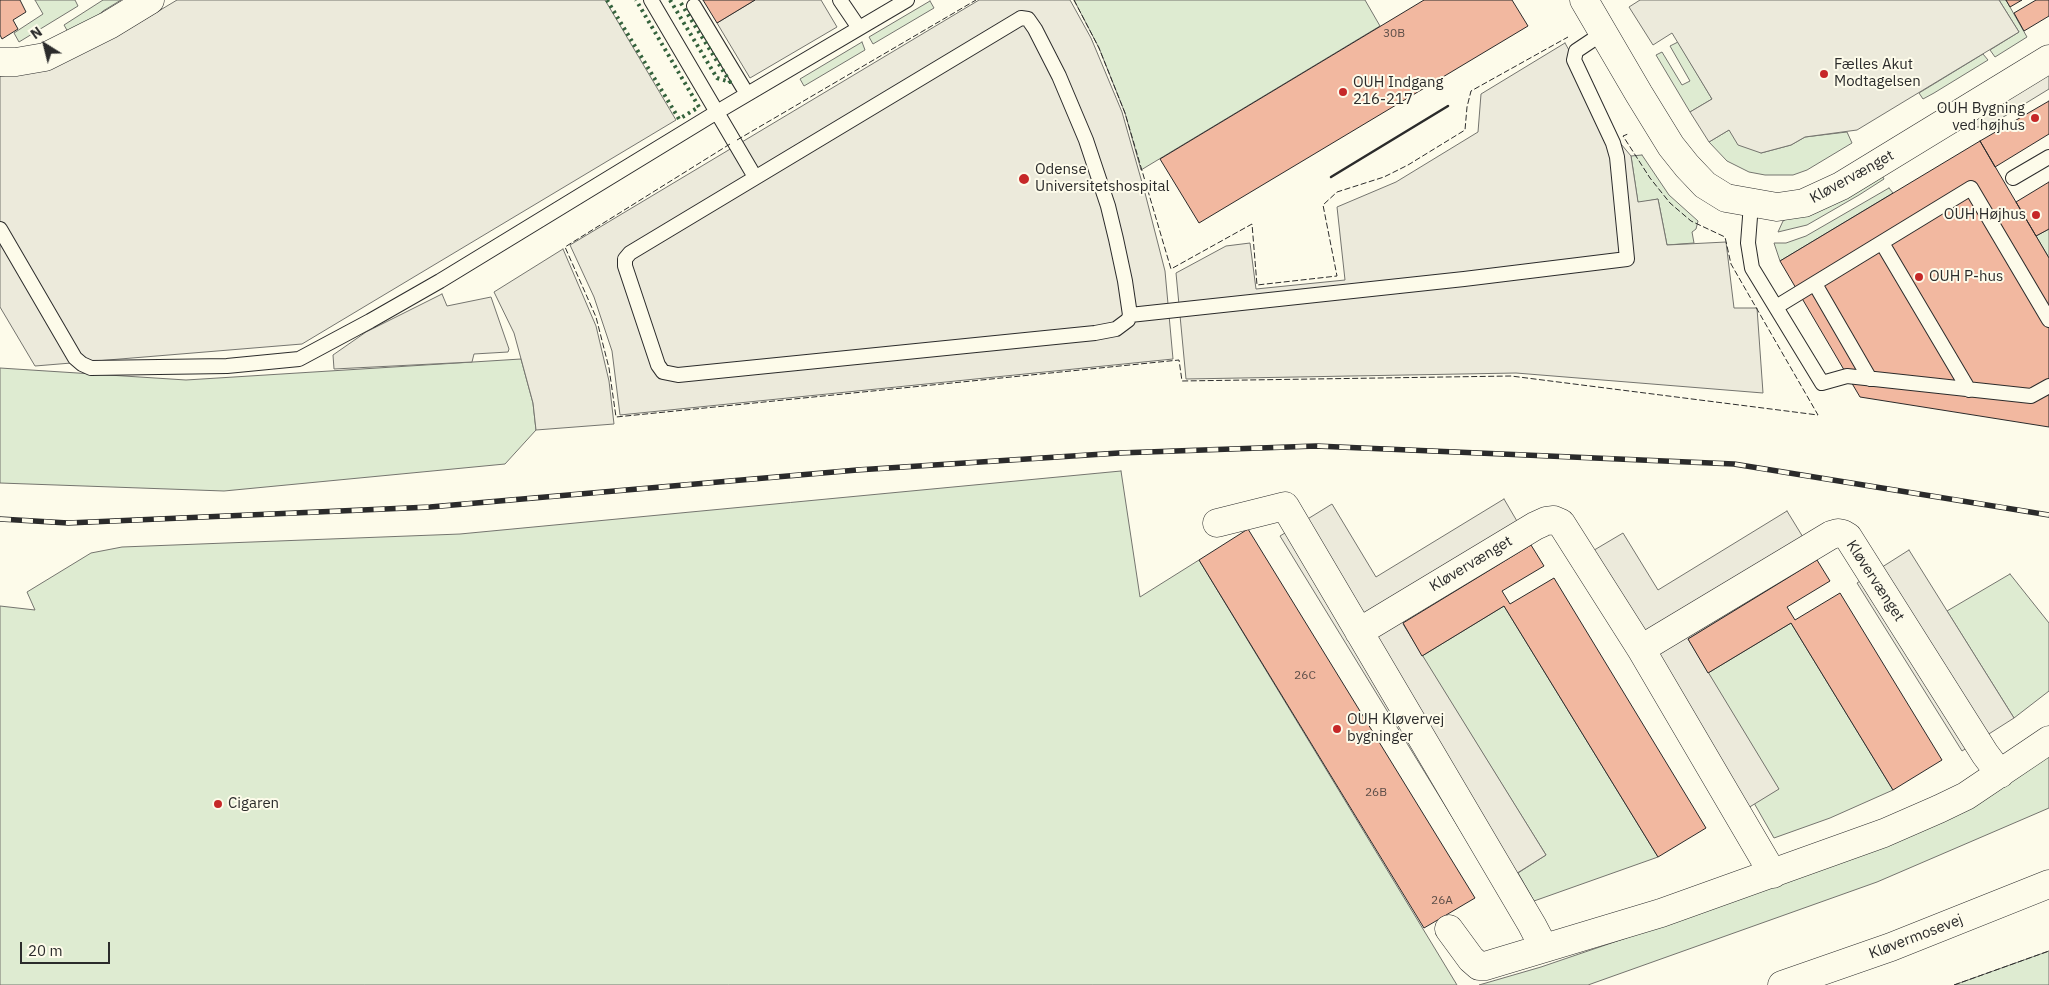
<!DOCTYPE html>
<html>
<head>
<meta charset="utf-8">
<style>
  body { margin:0 }
  #map { position:relative; width:2049px; height:985px; overflow:hidden; background:#fdfbea; font-family:"IBM Plex Sans",sans-serif }
  canvas { display:block }
  .north { position:absolute; left:20px; top:20px; width:50px; height:50px; -webkit-text-stroke:4px #fdfbea; paint-order:stroke; rotate:324deg; font-size:14px; font-weight:700; line-height:20px; text-align:center; color:#2b2b2b }
  .north::after { content:''; display:block; margin:auto; width:18px; height:22px; background:#2b2b2b; clip-path:polygon(50% 0,100% 100%,50% 72%,0 100%) }
  .scale { position:absolute; left:20px; top:942px; width:90px; height:22px; box-sizing:border-box; border:2px solid #2b2b2b; border-top:0; padding-left:6px; font-size:15px; line-height:18px; white-space:nowrap; color:#2b2b2b; -webkit-text-stroke:4px #fdfbea; paint-order:stroke }
</style>
</head>
<body>
<div id="map">
<canvas width="2049" height="985"></canvas>
<div class="north">N</div>
<div class="scale">20 m</div>
</div>
<script>
const c = document.querySelector('canvas').getContext('2d');
c.lineJoin = 'round';
function fillPath(path, color) {
  c.fillStyle = color;
  c.fill(path, 'evenodd');
}
function poly(rows) {
  const path = new Path2D();
  for (const r of rows) {
    path.moveTo(r[0], r[1]);
    for (let i = 2; i < r.length; i += 2) path.lineTo(r[i], r[i + 1]);
  }
  return path;
}
function trace(path, color, width, dash) {
  c.strokeStyle = color;
  c.lineWidth = width;
  c.lineCap = dash ? 'butt' : 'round';
  c.setLineDash(dash || []);
  c.stroke(path);
}
function drawText(font, color, halo, rows, align = 'center') {
  c.font = font + ' "IBM Plex Sans",sans-serif';
  c.lineWidth = 4;
  c.setLineDash([]);
  c.textBaseline = 'middle';
  c.strokeStyle = halo;
  c.fillStyle = color;
  for (const [text, x, y, turn = 0] of rows) {
    c.save();
    c.translate(x, y);
    c.rotate((+turn || 0) * Math.PI / 180);
    c.textAlign = isNaN(turn) ? turn : align;
    if (halo) c.strokeText(text, 0, 0);
    c.fillText(text, 0, 0);
    c.restore();
  }
}
const green = poly([
  [35,0,75,0,78,6,19,42,14,33,43,14,35,0],
  [103,0,121,0,103,11,91,22,68,32,64,25,103,0],
  [1074,0,1365,0,1380,26,1141,170,1125,113,1099,48,1074,0],
  [1999,0,2006,0,2027,37,1995,57,1990,50,2019,32,1999,0],
  [930,1,934,8,873,44,869,37,930,1],
  [862,42,865,50,804,86,800,79,862,42],
  [1678,42,1712,99,1690,112,1656,55,1662,52,1682,85,1690,81,1670,46,1678,42],
  [1983,54,1988,60,1934,93,1923,99,1919,93,1983,54],
  [1729,130,1761,153,1791,145,1805,137,1830,134,1847,132,1852,143,1807,170,1793,175,1765,175,1749,172,1727,161,1709,142,1729,130],
  [1642,155,1669,195,1698,221,1696,229,1692,232,1694,243,1667,245,1658,199,1638,203,1631,156,1642,155],
  [1879,170,1884,179,1859,195,1807,225,1778,232,1783,221,1789,217,1879,170],
  [1889,188,1893,193,1780,261,1774,243,1786,243,1806,236,1889,188],
  [2049,229,2049,258,2036,236,2049,229],
  [521,359,533,403,536,430,505,464,224,491,0,483,0,368,186,380,521,359],
  [1121,471,1140,597,1199,560,1457,985,0,985,0,606,35,610,27,592,91,553,122,547,460,534,1121,471],
  [2010,574,2049,623,2049,691,2014,718,1947,611,2010,574],
  [1504,606,1658,857,1534,901,1518,873,1546,855,1422,656,1504,606],
  [1791,623,1893,790,1830,818,1774,838,1754,803,1778,789,1708,673,1791,623],
  [2049,752,2049,808,1877,882,1588,985,1479,985,1541,967,1670,923,2049,752],
  [2049,951,2049,985,1954,985,2049,951]
]);
fillPath(green, '#deebd1');
trace(green, '#74746e', 1);
const parking = poly([
  [177,0,605,0,676,120,302,344,35,366,0,307,0,76,22,74,142,21,177,0],
  [755,0,821,0,837,27,750,78,717,23,755,0],
  [979,0,1070,0,1091,38,1122,112,1145,193,1165,271,1173,359,620,415,612,351,594,297,570,245,979,0],
  [1640,0,1999,0,2019,32,1857,130,1805,137,1791,145,1761,153,1738,145,1729,130,1709,142,1690,112,1712,99,1672,33,1653,45,1629,7,1640,0],
  [1565,43,1621,144,1631,156,1638,202,1658,199,1667,245,1726,242,1734,308,1757,308,1763,393,1516,373,1186,379,1176,273,1226,246,1250,243,1256,289,1345,280,1337,207,1396,182,1478,132,1481,94,1565,43],
  [2049,67,2049,89,1987,127,1951,127,2049,67],
  [563,249,596,326,609,381,614,424,536,430,533,403,514,333,494,292,563,249],
  [442,294,447,306,491,297,509,349,508,352,474,354,472,362,334,369,333,355,366,332,442,294],
  [1504,499,1531,545,1403,624,1546,855,1495,887,1280,536,1332,504,1376,577,1504,499],
  [1787,511,1817,560,1688,639,1779,789,1730,819,1574,562,1623,533,1658,590,1787,511],
  [1909,550,2014,718,1962,751,1857,583,1909,550]
]);
fillPath(parking, '#eceadb');
trace(parking, '#74746e', 1);
const building = poly([
  [0,0,20,0,26,12,13,20,18,29,2,39,0,35,0,0],
  [703,0,755,0,717,23,703,0],
  [1424,0,1512,0,1528,26,1199,223,1160,159,1424,0],
  [2006,0,2022,0,2010,7,2006,0],
  [2036,0,2049,0,2049,16,2024,31,2014,13,2036,0],
  [2049,101,2049,134,1995,167,1980,141,2049,101],
  [1980,141,2049,258,2049,427,1860,397,1780,261,1980,141],
  [2049,182,2049,229,2036,236,2016,202,2049,182],
  [1248,529,1475,898,1424,928,1199,560,1248,529],
  [1531,545,1544,566,1502,591,1510,604,1554,578,1706,828,1658,857,1504,606,1422,656,1403,623,1531,545],
  [1817,560,1830,581,1787,607,1795,620,1840,593,1942,760,1893,790,1791,623,1708,673,1688,639,1817,560]
]);
fillPath(building, '#f2b8a0');
trace(building, '#2b2b2b', 1);
const lane = poly([
  [651,0,755,177],
  [840,0,859,28],
  [694,6,747,94],
  [1021,18,1028,19,1035,29,1059,76,1086,140,1108,206,1116,239,1125,281,1130,315,1128,320,1116,329,1095,333,678,375,663,372,658,365,625,266,625,259,630,253,1021,18],
  [2013,178,2049,157],
  [1751,204,1748,243,1752,268,1822,383,1847,376,2031,396,2049,386],
  [0,229,75,358,82,364,91,368,227,366,299,359,370,321,440,281,717,112,907,0],
  [1882,243,1969,390],
  [1815,284,1870,379],
  [1776,307,1971,188,2049,320],
  [1130,315,1464,279,1627,259,1617,157,1613,143,1574,60,1576,51,1603,33]
]);
const street = poly([
  [0,62,16,62,45,57,109,25,150,0],
  [1217,523,1285,506,1532,925,1544,948],
  [1359,632,1535,526,1546,521,1554,520,1561,523,1641,649,1773,874],
  [1641,649,1831,535,1838,533,1843,534,1848,537,1985,754,2000,774],
  [1449,929,1471,959,1479,966,1485,966,1661,913,1884,833,1939,809,1966,796,2049,740]
]);
const secondary = poly([
  [1584,0,1639,94,1671,146,1687,166,1705,185,1726,198,1777,207,1804,203,1841,186,2049,59],
  [1782,985,1891,947,2049,884]
]);
trace(lane, '#2b2b2b', 16);
trace(street, '#2b2b2b', 29);
trace(secondary, '#2b2b2b', 29);
trace(lane, '#fdfbea', 14);
trace(street, '#fdfbea', 28);
trace(secondary, '#fdfbea', 28);
const rail = poly([
  [0,519,68,523,430,507,857,470,1119,453,1316,446,1734,464,2049,515]
]);
trace(rail, '#2b2b2b', 5.5);
trace(rail, '#fdfbea', 4, [11]);
trace(poly([
  [607,0,679,119,699,107,636,0],
  [670,0,717,78,730,82,679,0]
]), '#34623c', 4, [2.5, 4]);
trace(poly([
  [1074,0,1099,48,1125,113,1171,269,1252,224,1257,285,1337,276,1323,205,1337,192,1384,177,1408,165,1465,130,1467,107,1471,91,1568,37],
  [737,140,976,0],
  [730,144,565,247,596,317,609,368,616,417,1179,360,1182,381,1511,376,1818,415,1731,264,1725,237,1691,221,1670,203,1650,178,1623,136,1628,134],
  [1954,985,2049,951]
]), '#2b2b2b', 1, [6, 2.5]);
trace(poly([
  [1331,177,1448,106]
]), '#2b2b2b', 2.5);
for (const [x, y, r, color] of [
  [1824,74,5,"#c62828"],
  [1343,92,5,"#c62828"],
  [2035,118,5,"#c62828"],
  [1024,179,6,"#c62828"],
  [2036,215,5,"#c62828"],
  [1919,277,5,"#c62828"],
  [1337,729,5,"#c62828"],
  [218,804,5,"#c62828"]
]) {
  const dot = new Path2D();
  dot.arc(x, y, r, 0, 2 * Math.PI);
  c.fillStyle = color;
  c.fill(dot);
  trace(dot, '#fdfbea', 2);
}
drawText('12px', '#5d4e48', null, [
  ["30B",1394,34],
  ["26C",1305,676],
  ["26B",1376,793],
  ["26A",1442,901]
]);
drawText('15px', '#2b2b2b', '#fdfbea', [
  ["Fælles Akut",1834,65],
  ["Modtagelsen",1834,82],
  ["OUH Indgang",1353,83],
  ["216-217",1353,100],
  ["OUH Bygning",2025,109,"right"],
  ["ved højhus",2025,126,"right"],
  ["Odense",1035,170],
  ["Universitetshospital",1035,187],
  ["OUH Højhus",2026,215,"right"],
  ["OUH P-hus",1929,277],
  ["OUH Kløvervej",1347,720],
  ["bygninger",1347,737],
  ["Cigaren",228,804]
], 'left');
drawText('15px', '#2b2b2b', '#fdfbea', [
  ["Kløvervænget",1852,177,-29],
  ["Kløvervænget",1471,564,-31],
  ["Kløvervænget",1875,581,57],
  ["Kløvermosevej",1916,937,-21]
]);
</script>
</body>
</html>
